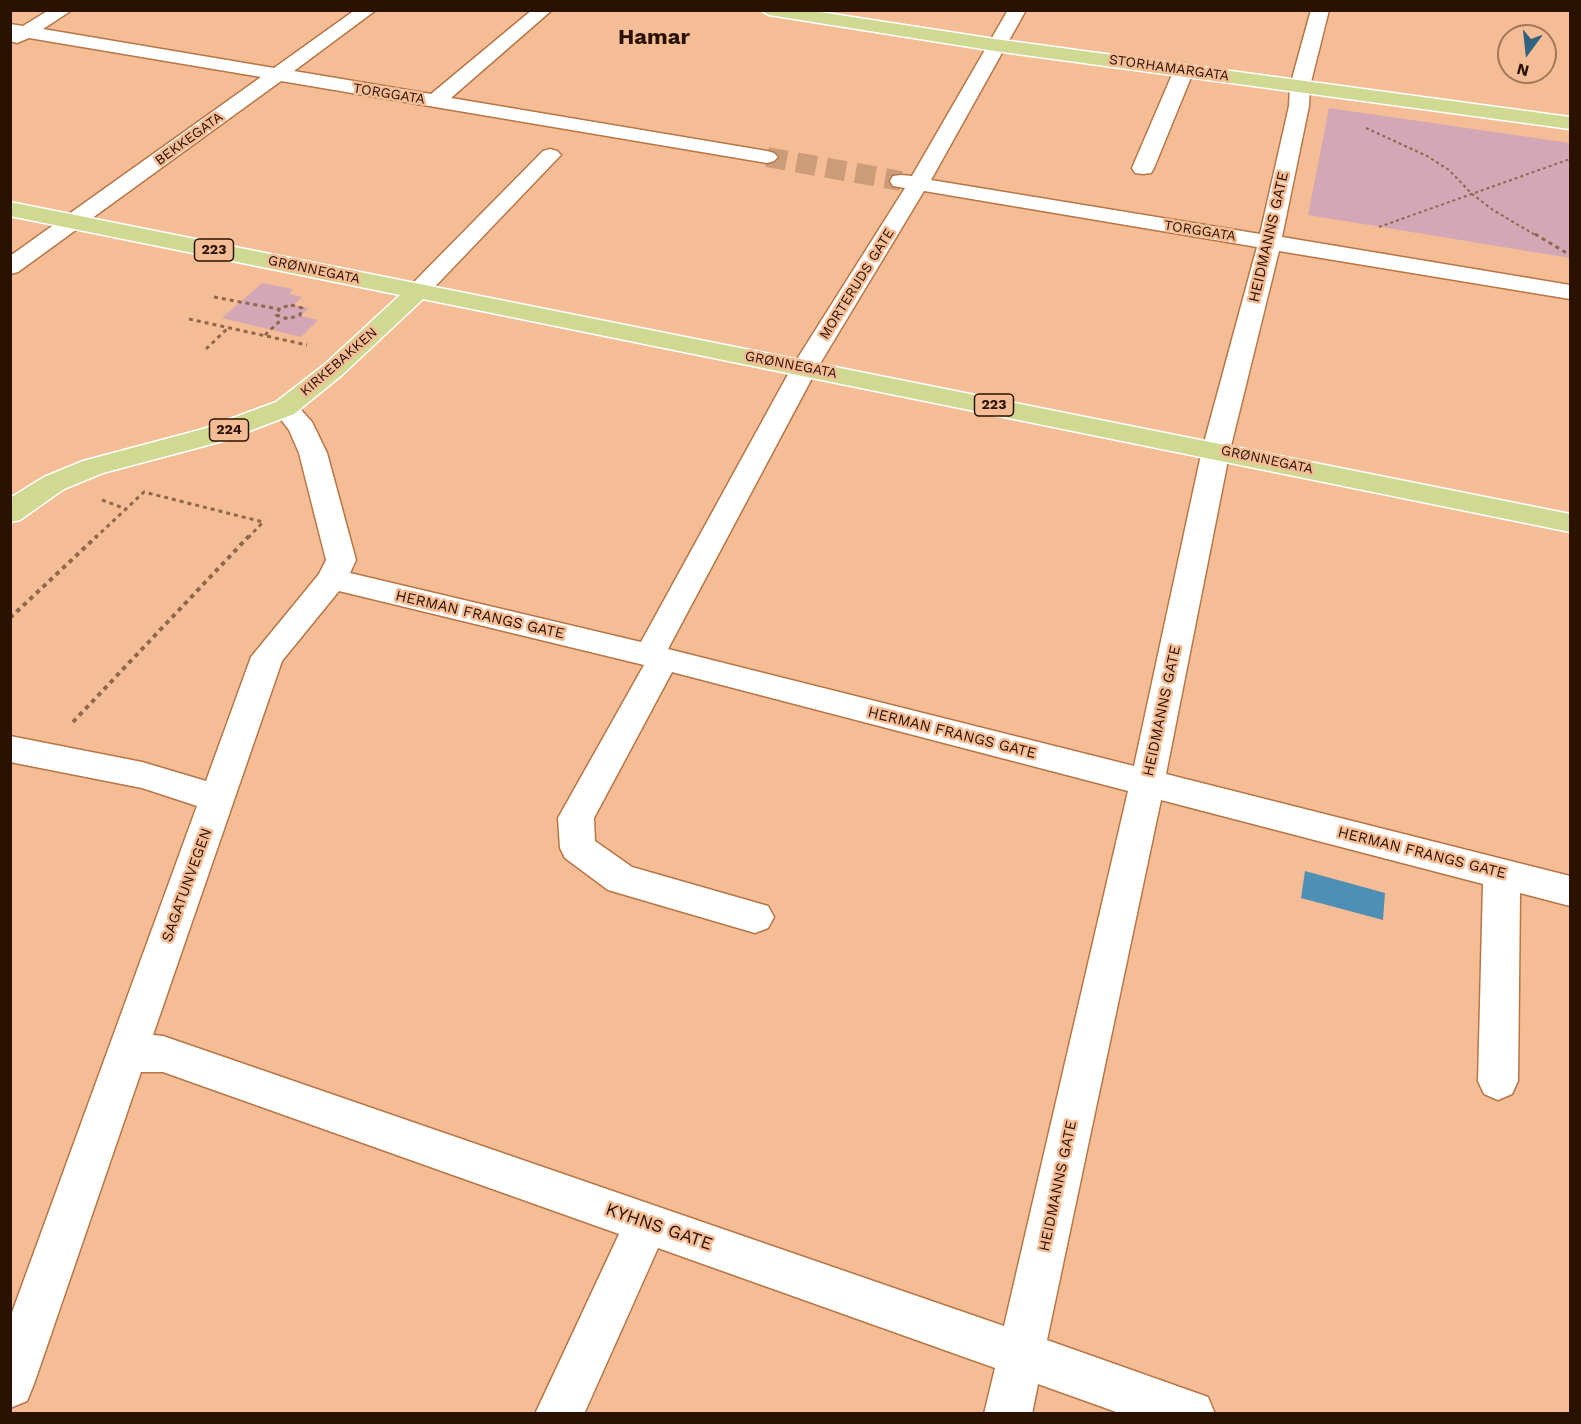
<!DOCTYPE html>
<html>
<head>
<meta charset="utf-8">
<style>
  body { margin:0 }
  #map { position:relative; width:1581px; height:1424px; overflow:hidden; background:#f5bd96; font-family:"Work Sans",sans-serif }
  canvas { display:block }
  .frame { position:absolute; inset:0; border:12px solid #2a1100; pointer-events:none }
  .north { position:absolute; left:1497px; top:24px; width:60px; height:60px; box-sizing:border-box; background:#f5bd96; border:2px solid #a4785a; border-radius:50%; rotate:195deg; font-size:16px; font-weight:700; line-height:24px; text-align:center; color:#2a1100 }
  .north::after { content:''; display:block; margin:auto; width:21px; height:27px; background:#316380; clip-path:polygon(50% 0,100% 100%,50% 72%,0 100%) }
</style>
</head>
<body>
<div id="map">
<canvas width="1581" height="1424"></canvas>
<div class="frame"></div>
<div class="north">N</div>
</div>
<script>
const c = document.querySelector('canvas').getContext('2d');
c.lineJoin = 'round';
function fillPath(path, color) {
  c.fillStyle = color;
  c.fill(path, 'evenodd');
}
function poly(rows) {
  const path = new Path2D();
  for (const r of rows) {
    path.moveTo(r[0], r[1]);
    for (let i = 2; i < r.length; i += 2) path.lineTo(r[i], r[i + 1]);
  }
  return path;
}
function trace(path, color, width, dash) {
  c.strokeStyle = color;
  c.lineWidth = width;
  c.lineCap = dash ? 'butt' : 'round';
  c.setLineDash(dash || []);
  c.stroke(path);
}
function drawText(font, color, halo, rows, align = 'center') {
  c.font = font + ' "Work Sans",sans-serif';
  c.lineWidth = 5;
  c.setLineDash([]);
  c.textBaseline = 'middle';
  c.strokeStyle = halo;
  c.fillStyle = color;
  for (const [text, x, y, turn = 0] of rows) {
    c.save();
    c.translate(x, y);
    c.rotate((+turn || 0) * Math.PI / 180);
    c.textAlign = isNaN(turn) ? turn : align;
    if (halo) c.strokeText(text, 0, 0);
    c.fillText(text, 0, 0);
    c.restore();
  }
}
fillPath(poly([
  [1329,108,1570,143,1570,258,1308,215],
  [262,283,293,289,289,294,302,297,294,305,309,308,301,316,318,320,301,337,222,318]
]), '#d3a7b6');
fillPath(poly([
  [1305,871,1385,893,1383,920,1301,898]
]), '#4e8fb5');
trace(poly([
  [767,157,901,181]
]), '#cc9b78', 20, [20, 10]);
const minor = poly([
  [49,10,72,10,43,29,274,68,355,10,376,10,294,71,431,94,532,10,552,10,451,98,767,151,774,153,778,157,774,161,767,163,281,81,18,272,10,274,10,256,261,77,29,38,17,43,10,41,10,24,23,26,49,10],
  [1008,10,1026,10,931,180,1260,234,1289,106,1290,86,1311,10,1329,10,1310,86,1309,106,1282,237,1570,285,1570,299,1279,251,1230,450,1166,774,1570,876,1570,906,1520,893,1518,1081,1512,1094,1498,1100,1484,1094,1478,1081,1483,884,1161,800,1047,1340,1208,1397,1215,1414,1122,1414,1038,1384,1032,1414,984,1414,995,1368,658,1248,584,1414,535,1414,619,1234,163,1072,141,1072,34,1384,27,1401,10,1408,10,1318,197,806,142,788,10,762,10,736,142,762,206,781,251,657,319,574,326,560,299,453,289,430,272,408,276,402,285,400,294,402,312,422,327,453,356,560,350,573,641,642,792,367,905,188,893,186,890,181,893,176,901,175,912,176,1008,10],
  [924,191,1257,247,1202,450,1134,766,668,649,818,367,924,191],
  [339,591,644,665,558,818,560,848,565,858,608,890,755,933,768,928,774,917,768,906,632,867,595,841,594,818,672,672,1128,791,1004,1326,163,1036,153,1035,282,661,339,591],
  [1184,64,1194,70,1154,168,1151,173,1143,174,1135,173,1132,168,1174,70,1184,64],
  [550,149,557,151,561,155,557,159,426,296,418,298,410,296,406,291,410,286,543,151,550,149]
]);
const major = poly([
  [760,10,807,10,995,39,1570,117,1570,129,995,51,769,15,760,10],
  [10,202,1570,514,1570,532,423,299,342,375,294,414,223,441,103,473,64,489,20,520,10,522,10,498,44,477,83,461,203,429,276,402,324,365,400,295,10,216,10,202]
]);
trace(minor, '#b77645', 3);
trace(major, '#fff', 3);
trace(poly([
  [1366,128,1427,156,1449,170,1472,194,1493,210,1537,236],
  [1379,227,1570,159]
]), '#90674b', 2, [3, 3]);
trace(poly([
  [1535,234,1570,255],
  [214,297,278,309],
  [291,305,302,308,300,315,288,319,276,315,280,308,291,305],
  [189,319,307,345],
  [265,335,282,319],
  [206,349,228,328],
  [102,500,126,509],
  [95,538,144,492,263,522,248,538]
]), '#90674b', 3, [4, 4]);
trace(poly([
  [10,618,97,536],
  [73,722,249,536]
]), '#90674b', 4, [4.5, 4.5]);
fillPath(minor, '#fff');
fillPath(major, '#cfd992');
drawText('14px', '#2a1100', '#f5bd96', [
  ["STORHAMARGATA",1169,68,8],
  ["TORGGATA",389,94,9],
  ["BEKKEGATA",189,139,-36],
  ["TORGGATA",1200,231,9],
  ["GRØNNEGATA",314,270,12],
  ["MORTERUDS GATE",857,284,-58],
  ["KIRKEBAKKEN",339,362,-41],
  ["GRØNNEGATA",791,365,11],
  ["GRØNNEGATA",1267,460,12]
]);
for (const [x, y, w] of [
  [214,250,39],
  [994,405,39],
  [229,430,39]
]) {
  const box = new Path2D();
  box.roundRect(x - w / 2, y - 11, w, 22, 4.5);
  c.fillStyle = '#f5bd96';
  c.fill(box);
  trace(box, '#2a1100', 1.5);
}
drawText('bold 14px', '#2a1100', null, [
  ["223",214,250],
  ["223",994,405],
  ["224",229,430]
]);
drawText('15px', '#2a1100', '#f5bd96', [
  ["HEIDMANNS GATE",1269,237,-77],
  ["HERMAN FRANGS GATE",480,615,13],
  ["HEIDMANNS GATE",1162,711,-78],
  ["HERMAN FRANGS GATE",952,733,14],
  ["HERMAN FRANGS GATE",1422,853,14],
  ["SAGATUNVEGEN",187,885,-70],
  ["HEIDMANNS GATE",1058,1186,-78]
]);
drawText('18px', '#2a1100', '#f5bd96', [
  ["KYHNS GATE",659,1227,19]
]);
drawText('bold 22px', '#2a1100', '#f5bd96', [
  ["Hamar",654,38]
]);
</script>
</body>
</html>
